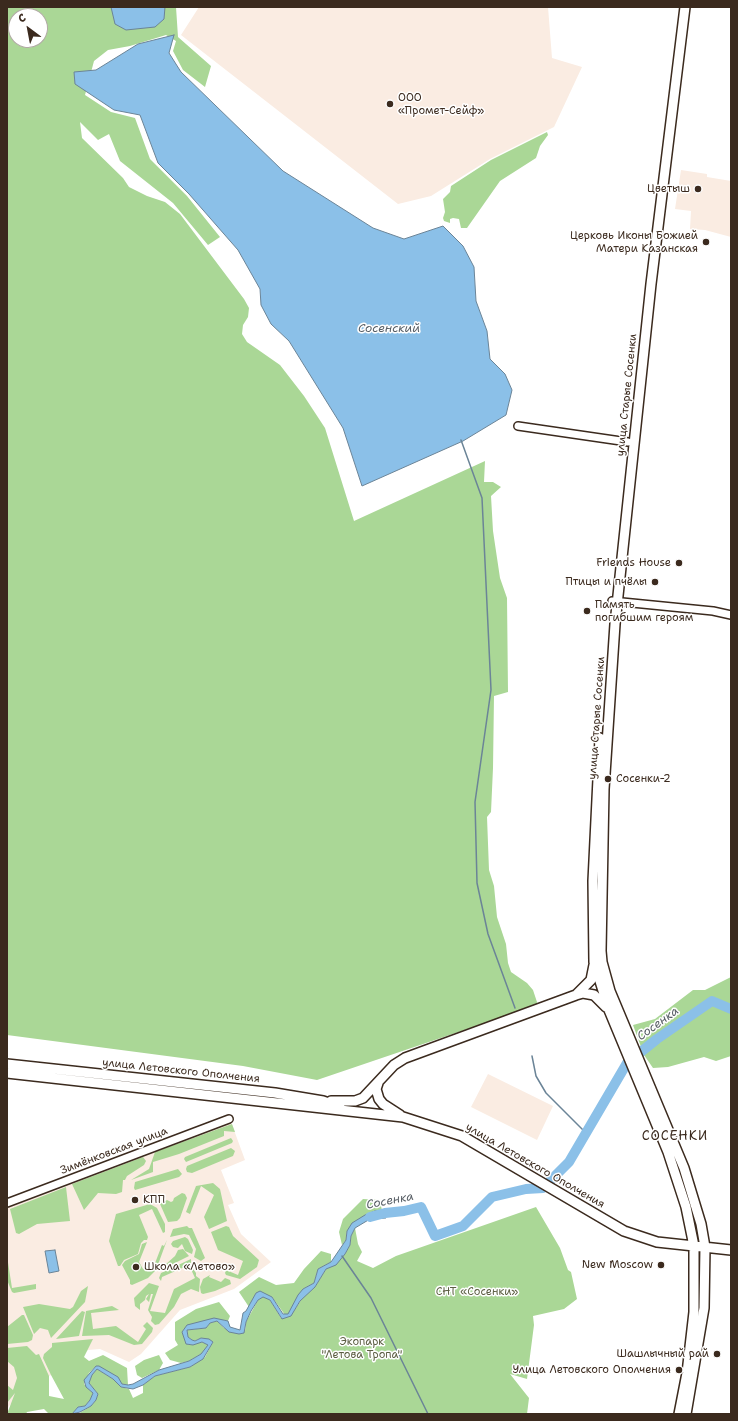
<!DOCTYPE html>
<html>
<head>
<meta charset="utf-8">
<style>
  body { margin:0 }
  #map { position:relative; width:738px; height:1421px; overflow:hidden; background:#fff; font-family:"Shantell Sans",sans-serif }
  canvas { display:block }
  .frame { position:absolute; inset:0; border:8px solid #3b2a1e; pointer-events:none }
  .north { position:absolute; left:8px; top:8px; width:40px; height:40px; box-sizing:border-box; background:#fff; border:1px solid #b1aaa5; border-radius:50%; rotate:328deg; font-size:11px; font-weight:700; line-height:16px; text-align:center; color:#3b2a1e }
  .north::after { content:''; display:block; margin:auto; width:14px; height:18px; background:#3b2a1e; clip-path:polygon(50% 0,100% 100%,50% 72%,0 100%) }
</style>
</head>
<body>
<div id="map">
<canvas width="738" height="1421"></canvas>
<div class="frame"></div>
<div class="north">С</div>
</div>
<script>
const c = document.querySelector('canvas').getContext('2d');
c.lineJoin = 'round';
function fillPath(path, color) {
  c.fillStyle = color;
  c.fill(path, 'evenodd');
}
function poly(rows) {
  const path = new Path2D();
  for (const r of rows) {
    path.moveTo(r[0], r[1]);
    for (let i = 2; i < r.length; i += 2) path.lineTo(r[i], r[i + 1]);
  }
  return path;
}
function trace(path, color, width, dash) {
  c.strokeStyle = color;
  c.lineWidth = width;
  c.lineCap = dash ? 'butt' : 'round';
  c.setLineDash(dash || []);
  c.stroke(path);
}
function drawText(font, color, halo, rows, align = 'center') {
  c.font = font + ' "Shantell Sans",sans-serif';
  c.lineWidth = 3;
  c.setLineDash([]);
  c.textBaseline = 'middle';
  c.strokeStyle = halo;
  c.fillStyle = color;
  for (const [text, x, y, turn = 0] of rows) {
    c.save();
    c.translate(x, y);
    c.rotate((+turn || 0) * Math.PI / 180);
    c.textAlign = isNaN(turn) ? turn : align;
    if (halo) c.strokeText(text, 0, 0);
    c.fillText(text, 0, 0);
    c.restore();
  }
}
fillPath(poly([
  [199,7,548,7,552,58,582,67,554,127,490,159,431,196,398,204,181,35],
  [681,170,707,174,707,177,731,181,731,237,705,230,690,229,691,211,675,209],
  [488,1074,553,1106,537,1140,471,1107],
  [231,1122,245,1160,221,1170,234,1203,228,1205,241,1234,271,1262,234,1289,180,1310,141,1354,129,1362,100,1349,88,1350,51,1375,24,1391,8,1407,7,1412,7,1208]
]), '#faece2');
fillPath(poly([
  [7,7,176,7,178,37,211,66,205,87,183,70,173,51,176,41,166,35,130,46,108,50,94,61,85,95,111,112,135,118,150,159,187,196,220,237,208,245,173,203,120,161,109,134,98,140,80,122,82,138,123,178,129,187,147,196,165,202,180,214,244,299,249,308,248,317,243,325,242,334,247,342,280,365,304,396,325,428,354,521,485,461,484,482,493,482,501,487,491,496,493,531,500,578,507,598,508,692,494,696,493,768,491,812,487,817,489,870,494,886,497,917,506,944,508,963,511,972,527,983,533,990,538,1005,317,1080,243,1066,7,1035],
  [16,16,40,16,40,40,16,40],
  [547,132,548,135,540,146,536,158,500,181,467,228,461,228,459,219,453,218,450,219,450,223,444,221,443,218,445,212,443,199,450,192,451,186,491,160],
  [731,977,731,1056,716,1061,704,1057,668,1067,653,1068,644,1055,633,1025,655,1019,693,990,705,990],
  [232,1124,235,1132,224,1131,224,1136,179,1154,153,1162,153,1172,131,1180,149,1169,155,1152],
  [231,1138,233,1141,232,1143,186,1162,184,1159,185,1157],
  [231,1148,235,1151,233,1156,192,1173,187,1172,186,1169,187,1166],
  [143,1157,146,1161,144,1165,127,1176,125,1180,123,1180,122,1192,116,1194,98,1193,84,1210,72,1184],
  [178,1169,182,1174,179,1177,135,1190,134,1188,135,1182],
  [213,1183,220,1189,227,1221,209,1229,204,1217,214,1195,201,1186,190,1214,186,1212,196,1186],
  [66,1187,70,1221,37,1224,19,1234,16,1233,10,1209],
  [182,1193,185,1194,187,1198,180,1218,177,1221,168,1222,160,1204,167,1200,171,1202,173,1201,174,1198],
  [363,1199,380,1200,382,1211,375,1211,347,1231,346,1240,342,1245,339,1232,343,1219],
  [150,1204,157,1208,165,1224,165,1232,163,1233,152,1209,139,1215,148,1237,147,1240,144,1240,141,1243,138,1254,124,1260,120,1266,118,1266,109,1241,116,1214],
  [536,1207,560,1248,568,1270,571,1272,577,1299,564,1309,533,1316,534,1325,527,1379,510,1374,529,1398,527,1414,78,1414,91,1406,96,1400,98,1394,89,1383,92,1375,97,1369,113,1379,121,1387,129,1389,133,1398,143,1393,143,1385,155,1376,190,1367,205,1357,213,1342,201,1338,195,1341,192,1340,188,1337,187,1330,206,1328,210,1323,217,1321,224,1328,245,1331,246,1322,258,1300,263,1296,270,1300,281,1318,285,1315,272,1297,256,1293,249,1307,239,1292,259,1277,276,1285,294,1283,304,1269,321,1251,331,1254,331,1262,318,1269,314,1283,303,1289,294,1311,303,1297,315,1287,326,1269,345,1254,350,1245,351,1236,355,1228,358,1244,362,1252,357,1261,373,1268,396,1256],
  [187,1226,189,1228,192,1228,205,1258,201,1261,194,1257,196,1249,189,1235,184,1234,170,1237,173,1229],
  [226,1226,229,1227,233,1236,259,1260,257,1267,240,1279,226,1275,225,1273,226,1270,238,1275,243,1261,218,1250,211,1232],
  [185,1237,188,1239,193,1250,192,1254,185,1251,182,1244,178,1248,173,1247,171,1244,173,1241],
  [167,1240,156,1270,148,1278,132,1285,130,1284,130,1280,122,1265,125,1261,139,1254,142,1244,147,1242,139,1262,143,1269,147,1268,152,1271,162,1245,164,1246],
  [183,1249,189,1256,163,1269,165,1265,175,1256,178,1250],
  [7,1256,12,1288,36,1284,36,1289,14,1293,12,1292,7,1280],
  [191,1259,191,1266,196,1273,196,1276,200,1279,199,1292,191,1289,181,1294,174,1307,159,1324,155,1325,151,1321,152,1317,148,1310,153,1294,149,1294,151,1294,149,1302,146,1299,149,1294,146,1296,145,1300,140,1304,140,1310,135,1306,134,1298,149,1283,159,1286,150,1311,165,1313,174,1289,195,1278,189,1265,162,1277,161,1281,159,1278,161,1273],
  [210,1275,209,1277,221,1282,225,1278,230,1280,231,1284,215,1291,203,1294,201,1293,200,1287,203,1279],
  [88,1286,85,1302,51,1338,48,1330,40,1328,34,1334,23,1307,39,1304,70,1309,73,1307,81,1291],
  [219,1302,230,1316,228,1321,224,1320,207,1321,185,1328,182,1332,189,1345,202,1342,208,1344,207,1349,201,1354,189,1361,181,1363,170,1360,165,1353,178,1345,175,1340,175,1322,196,1309],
  [112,1306,119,1310,91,1313,93,1329,116,1326,138,1342,146,1329,143,1326,147,1322,153,1328,152,1332,142,1344,134,1345,109,1335,82,1336,86,1311],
  [82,1311,85,1312,79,1336,56,1339],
  [22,1315,24,1315,33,1335,32,1340,28,1342,7,1344,7,1327],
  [93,1339,84,1357,89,1361,103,1355,127,1368,128,1385,122,1384,96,1366,89,1373,84,1384,93,1393,90,1400,85,1406,78,1407,72,1414,49,1414,44,1409,27,1412,26,1414,7,1414,15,1393,7,1403,7,1385,13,1390,17,1378,14,1367,7,1361,7,1348,27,1346,36,1355,39,1354,49,1376,49,1396,64,1399,51,1375,43,1358,44,1354,52,1347,52,1343],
  [159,1355,163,1363,159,1370,142,1378,137,1375,135,1366,144,1360]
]), '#aad796');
const water = poly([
  [111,7,165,7,164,19,155,27,126,30,115,24,111,7],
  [174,35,169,53,181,72,283,171,373,228,404,239,443,226,463,246,474,267,476,301,487,331,490,359,505,374,512,390,506,415,463,441,362,486,343,428,289,341,271,324,261,305,260,289,238,250,189,194,158,163,140,115,114,110,75,84,74,72,96,70,138,44,174,35],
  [375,1211,382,1211,386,1218,370,1219,355,1228,351,1236,350,1245,345,1254,336,1265,326,1269,315,1287,300,1301,291,1316,282,1319,270,1300,263,1297,258,1300,251,1311,246,1322,244,1333,239,1334,229,1332,217,1321,210,1323,206,1328,187,1330,188,1337,192,1340,195,1341,201,1338,209,1339,213,1342,203,1359,190,1367,155,1376,143,1385,133,1389,121,1387,113,1379,97,1369,92,1375,89,1383,98,1394,96,1400,91,1406,80,1412,72,1414,78,1407,85,1406,90,1400,93,1393,86,1387,84,1380,96,1366,99,1366,118,1377,122,1384,128,1385,133,1384,159,1370,189,1361,201,1354,208,1345,202,1342,193,1345,186,1344,182,1332,187,1325,214,1318,228,1321,230,1327,240,1330,243,1313,246,1311,256,1293,260,1291,272,1297,283,1314,288,1314,298,1295,303,1289,314,1283,318,1269,331,1262,346,1240,347,1231,352,1223,365,1215,375,1211],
  [55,1250,59,1271,49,1273,45,1251,55,1250]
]);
fillPath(water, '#8bc0e8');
trace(water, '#6b8497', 1);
trace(poly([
  [461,440,482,498,491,690,475,802,477,883,488,934,515,1008],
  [532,1056,536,1076,546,1093,585,1132],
  [342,1256,371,1298,428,1414]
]), '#6b8497', 1.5);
trace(poly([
  [370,1217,385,1213,404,1211,421,1207,435,1236,463,1226,492,1197,526,1189,543,1188,569,1162,627,1063,657,1039,712,1001,731,1009]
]), '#8bc0e8', 10);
const street = poly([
  [518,426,628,442],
  [612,601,713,611,731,615],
  [7,1203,229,1119]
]);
const secondary = poly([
  [685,7,651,284,615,624,604,789,601,951,602,962,610,991,684,1168,701,1224,705,1247,704,1308,686,1414],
  [600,738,593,881,594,962,609,1010,668,1152,686,1207,694,1246,694,1312,687,1373,679,1414],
  [577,994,591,980,594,965],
  [7,1064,275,1093,323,1101,340,1107],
  [7,1073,403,1117,462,1136,624,1231,657,1242,731,1250],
  [378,1083,376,1089,379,1099,383,1104,400,1115],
  [331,1101,355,1101,363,1098,394,1065,405,1058,576,995,583,993,594,995,606,1007]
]);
trace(street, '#3b2a1e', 10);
trace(secondary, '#3b2a1e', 12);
trace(street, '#fff', 7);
trace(secondary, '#fff', 9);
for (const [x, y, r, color] of [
  [390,104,4,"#3b2a1e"],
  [698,189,4,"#3b2a1e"],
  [706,242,4,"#3b2a1e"],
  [679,563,4,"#3b2a1e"],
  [655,582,4,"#3b2a1e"],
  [587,611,4,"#3b2a1e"],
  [608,779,4,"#3b2a1e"],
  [135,1200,4,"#3b2a1e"],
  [661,1265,4,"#3b2a1e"],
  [136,1267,4,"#3b2a1e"],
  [717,1354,4,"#3b2a1e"],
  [679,1370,4,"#3b2a1e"]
]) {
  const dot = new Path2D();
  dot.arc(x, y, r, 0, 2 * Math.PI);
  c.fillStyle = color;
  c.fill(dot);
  trace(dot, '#fff', 1.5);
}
drawText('11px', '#3b2a1e', '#fff', [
  ["ООО",398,98,"left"],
  ["«Промет-Сейф»",398,111,"left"],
  ["Цветыш",690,189],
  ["Церковь Иконы Божией",698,236],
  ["Матери Казанская",698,249],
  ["Friends House",671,563],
  ["Птицы и пчёлы",647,582],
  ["Память",595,605,"left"],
  ["погибшим героям",595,618,"left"],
  ["Сосенки-2",616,779,"left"],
  ["КПП",143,1200,"left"],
  ["New Moscow",653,1265],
  ["Школа «Летово»",144,1267,"left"],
  ["Шашлычный рай",709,1354],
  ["Улица Летовского Ополчения",671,1370]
], 'right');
drawText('11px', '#3b2a1e', '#fff', [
  ["улица Старые Сосенки",627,395,-84],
  ["улица Старые Сосенки",597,718,-86],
  ["улица Летовского Ополчения",181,1071,6],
  ["Зимёнковская улица",114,1151,-21],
  ["улица Летовского Ополчения",535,1166,30]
]);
drawText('11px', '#5c5e42', '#fff', [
  ["СНТ «Сосенки»",477,1292],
  ["Экопарк",362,1342],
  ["\"Летова Тропа\"",362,1355]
]);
drawText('italic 12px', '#575e65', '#fff', [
  ["Сосенский",389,329],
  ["Сосенка",658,1024,-36],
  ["Сосенка",390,1201,-11]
]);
c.letterSpacing = '1px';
drawText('13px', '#3b2a1e', '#fff', [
  ["СОСЕНКИ",675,1137]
]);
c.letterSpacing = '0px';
</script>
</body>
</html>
